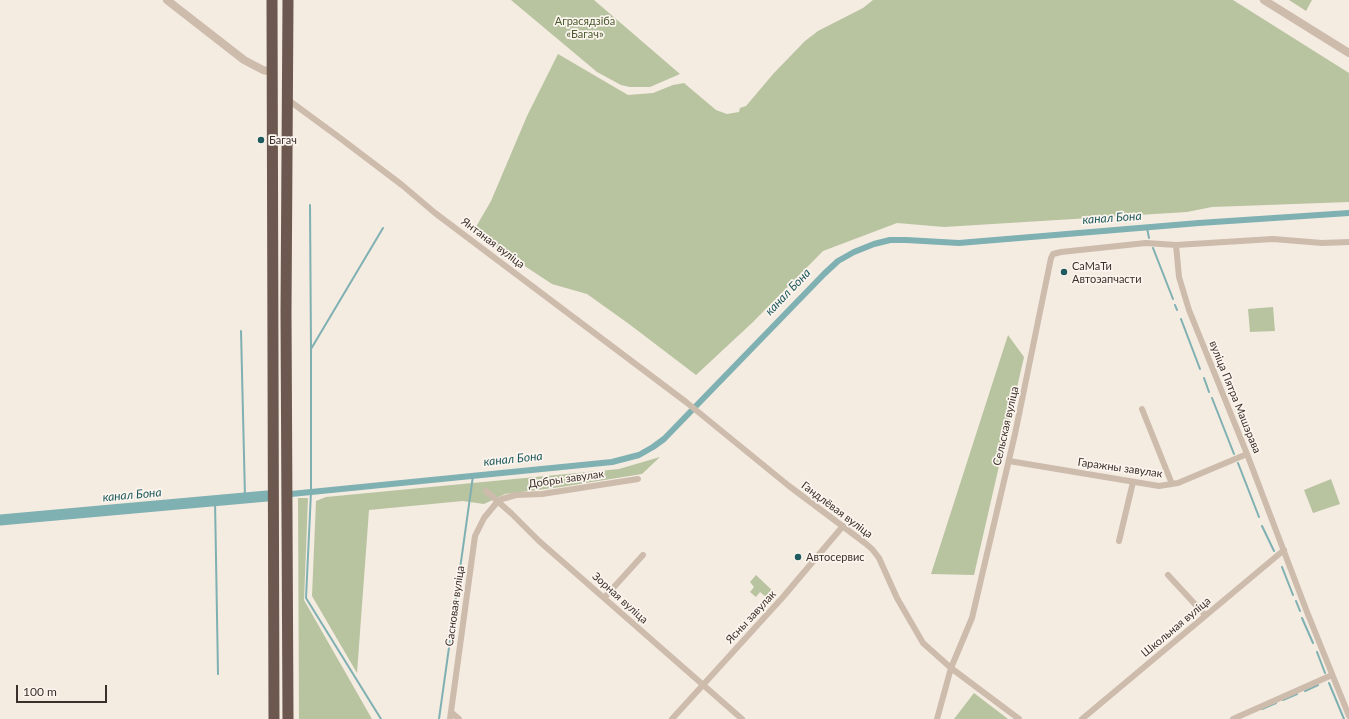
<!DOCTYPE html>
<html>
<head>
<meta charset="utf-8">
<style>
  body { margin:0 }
  #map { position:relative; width:1349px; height:719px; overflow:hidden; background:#f4ebe1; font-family:Lato,sans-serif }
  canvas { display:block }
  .scale { position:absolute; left:16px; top:685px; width:91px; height:18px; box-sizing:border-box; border:2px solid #3b302b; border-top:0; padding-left:5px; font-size:12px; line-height:14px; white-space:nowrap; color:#3b302b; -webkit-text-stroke:3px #fbf5ee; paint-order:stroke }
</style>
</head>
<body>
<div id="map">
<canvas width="1349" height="719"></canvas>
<div class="scale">100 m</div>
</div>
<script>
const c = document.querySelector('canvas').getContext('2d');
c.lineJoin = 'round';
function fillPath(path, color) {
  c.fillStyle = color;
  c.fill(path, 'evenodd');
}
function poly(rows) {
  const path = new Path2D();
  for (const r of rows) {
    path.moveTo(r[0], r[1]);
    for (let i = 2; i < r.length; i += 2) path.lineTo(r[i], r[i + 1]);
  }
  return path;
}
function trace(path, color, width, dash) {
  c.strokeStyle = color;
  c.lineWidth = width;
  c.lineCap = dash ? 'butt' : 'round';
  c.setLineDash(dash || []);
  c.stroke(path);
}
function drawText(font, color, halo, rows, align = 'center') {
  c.font = font + ' Lato,sans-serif';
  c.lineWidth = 3.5;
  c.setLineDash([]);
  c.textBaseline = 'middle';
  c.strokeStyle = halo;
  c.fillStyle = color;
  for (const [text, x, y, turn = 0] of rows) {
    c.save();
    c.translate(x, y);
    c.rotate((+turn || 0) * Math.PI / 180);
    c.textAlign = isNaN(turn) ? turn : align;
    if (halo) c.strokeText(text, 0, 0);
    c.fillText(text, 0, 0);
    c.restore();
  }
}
fillPath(poly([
  [511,0,594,0,680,74,650,87,630,87,621,85,597,72],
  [873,0,1233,0,1349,73,1349,202,1212,207,1187,212,944,227,897,223,823,251,753,322,696,375,629,324,587,294,552,284,473,232,491,201,527,116,558,54,628,95,653,93,673,85,684,83,716,110,727,114,739,112,740,108,746,106,774,73,805,41,818,31,863,8],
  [1289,0,1312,0,1306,11],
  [1273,307,1275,331,1250,332,1248,309],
  [1008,335,1024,357,974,575,931,574],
  [660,457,642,474,561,487,505,494,484,504,463,501,369,510,357,673,312,596,316,501,326,497,619,469],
  [1331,479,1340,504,1313,513,1304,490],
  [298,498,308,498,304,600,372,719,299,719],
  [756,575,776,594,771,601,760,592,756,597,750,592,754,587,750,582],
  [974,693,1008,719,954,719]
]), '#b8c4a0');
trace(poly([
  [310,205,311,348],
  [1147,228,1149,238],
  [1153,248,1173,299],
  [1175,305,1177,310],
  [1181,319,1200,369],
  [241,331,245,497],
  [1204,378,1209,392],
  [1212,398,1234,454],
  [1238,463,1259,517],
  [215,500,218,674],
  [1262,526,1274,551],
  [1282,567,1293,595],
  [1296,601,1300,611],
  [1302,618,1313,643],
  [1317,652,1325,673],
  [1329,683,1344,719],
  [1305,691,1318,685],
  [1283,700,1297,694],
  [1262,709,1276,703],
  [381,719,306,598,311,492,311,349,383,228],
  [439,719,473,476]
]), '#7fb0b2', 2);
trace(poly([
  [291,494,612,462,639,455,653,447,664,439,824,274,838,261,854,252,874,244,890,240,906,240,959,243,1199,223,1349,213]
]), '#7fb0b2', 6);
trace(poly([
  [0,520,267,496]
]), '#7fb0b2', 11);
trace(poly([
  [287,99,340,138,402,185,435,213,686,402,789,486,865,543,872,549,879,558,897,598,923,643,951,668,1019,719],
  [1176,245,1179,277,1189,310,1247,454,1307,612,1349,716],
  [1142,409,1172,484],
  [1009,461,1159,486,1178,483,1247,454],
  [486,491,512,514,539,541,742,719],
  [1119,541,1133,482],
  [1168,575,1205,615],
  [604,598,643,555],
  [451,712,459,719],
  [450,719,475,536,484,518,498,501,502,499,516,495,542,494,638,479],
  [672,719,783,597,843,526],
  [937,719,951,668,972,618,1015,434,1051,258,1053,254,1061,252,1146,243,1176,245,1273,239,1322,243,1349,242],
  [1082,719,1284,550],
  [1233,719,1332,675]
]), '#cdbbac', 6);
trace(poly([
  [167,0,244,60,263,70,272,72],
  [1264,0,1349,53]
]), '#cdbbac', 8);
trace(poly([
  [272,0,274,719],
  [288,719,286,312,288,0]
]), '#6c584f', 11);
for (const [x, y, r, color] of [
  [261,140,4,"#1f5a5e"],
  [1064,272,4,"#1f5a5e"],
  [798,557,4,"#1f5a5e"]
]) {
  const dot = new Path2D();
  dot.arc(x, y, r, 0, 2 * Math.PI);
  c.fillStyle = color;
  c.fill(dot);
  trace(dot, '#fbf5ee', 1.5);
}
drawText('11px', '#4a5a2e', '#fbf5ee', [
  ["Аграсядзіба",585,21],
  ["«Багач»",585,34]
]);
drawText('11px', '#3b302b', '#fbf5ee', [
  ["Багач",269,140],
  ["СаМаТи",1072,266],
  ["Автоэапчасти",1072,279],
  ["Автосервис",806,557]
], 'left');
drawText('11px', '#3b302b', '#fbf5ee', [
  ["Янтаная вуліца",493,243,37],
  ["вуліца Пятра Машэрава",1235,397,68],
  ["Сельская вуліца",1006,426,-77],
  ["Гаражны завулак",1120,468,8],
  ["Добры завулак",566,479,-8],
  ["Гандлёвая вуліца",837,510,37],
  ["Зорная вуліца",620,598,42],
  ["Сасновая вуліца",455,606,-82],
  ["Ясны завулак",751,617,-47],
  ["Школьная вуліца",1176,627,-40]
]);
drawText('italic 12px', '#1f5a5e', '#fbf5ee', [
  ["канал Бона",1112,218,-4],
  ["канал Бона",788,292,-46],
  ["канал Бона",513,459,-6],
  ["канал Бона",132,495,-5]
]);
</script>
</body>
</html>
